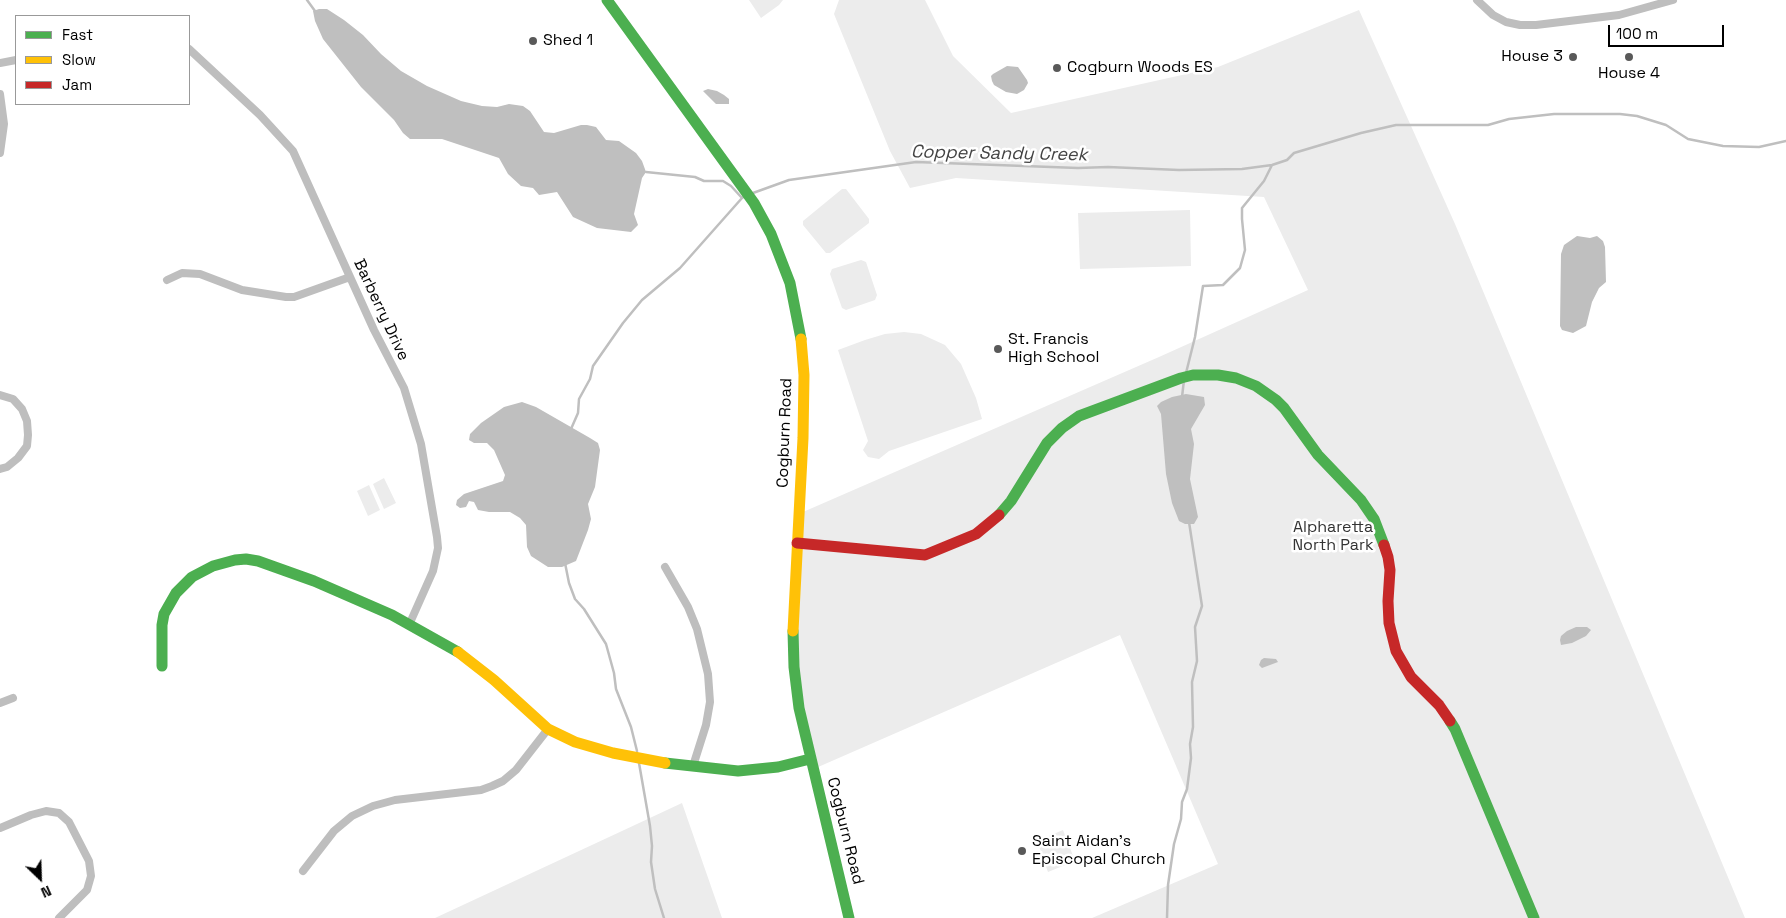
<!DOCTYPE html>
<html>
<head>
<meta charset="utf-8">
<style>
  body { margin:0 }
  #map { position:relative; width:1786px; height:918px; overflow:hidden; background:#fff; font-family:"Space Grotesk",sans-serif }
  canvas { display:block }
  .legend { position:absolute; left:15px; top:15px; width:175px; height:90px; box-sizing:border-box; background:#fff; border:1px solid #999; margin:0; padding:6px 9px; list-style:none; font-size:15px; color:#000 }
  .legend li { display:flex; align-items:center; gap:10px; height:25px }
  .legend b { width:25px; border:1px solid #999 }
  .north { position:absolute; left:15px; top:853px; width:50px; height:50px; -webkit-text-stroke:4px #fff; paint-order:stroke; rotate:156deg; font-size:14px; font-weight:700; line-height:20px; text-align:center; color:#000 }
  .north::after { content:''; display:block; margin:auto; width:18px; height:22px; background:#000; clip-path:polygon(50% 0,100% 100%,50% 72%,0 100%) }
  .scale { position:absolute; left:1608px; top:25px; width:116px; height:22px; box-sizing:border-box; border:2px solid #000; border-top:0; padding-left:6px; font-size:15px; line-height:18px; white-space:nowrap; color:#000; -webkit-text-stroke:4px #fff; paint-order:stroke }
</style>
</head>
<body>
<div id="map">
<canvas width="1786" height="918"></canvas>
<ul class="legend">
<li><b style="height:6px;background:#4caf50"></b>Fast</li>
<li><b style="height:6px;background:#ffc107"></b>Slow</li>
<li><b style="height:6px;background:#c62828"></b>Jam</li>
</ul>
<div class="north">N</div>
<div class="scale">100 m</div>
</div>
<script>
const c = document.querySelector('canvas').getContext('2d');
c.lineJoin = 'round';
function fillPath(path, color) {
  c.fillStyle = color;
  c.fill(path, 'evenodd');
}
function poly(rows) {
  const path = new Path2D();
  for (const r of rows) {
    path.moveTo(r[0], r[1]);
    for (let i = 2; i < r.length; i += 2) path.lineTo(r[i], r[i + 1]);
  }
  return path;
}
function trace(path, color, width, dash) {
  c.strokeStyle = color;
  c.lineWidth = width;
  c.lineCap = dash ? 'butt' : 'round';
  c.setLineDash(dash || []);
  c.stroke(path);
}
function drawText(font, color, halo, rows, align = 'center') {
  c.font = font + ' "Space Grotesk",sans-serif';
  c.lineWidth = 5;
  c.setLineDash([]);
  c.textBaseline = 'middle';
  c.strokeStyle = halo;
  c.fillStyle = color;
  for (const [text, x, y, turn = 0] of rows) {
    c.save();
    c.translate(x, y);
    c.rotate((+turn || 0) * Math.PI / 180);
    c.textAlign = isNaN(turn) ? turn : align;
    if (halo) c.strokeText(text, 0, 0);
    c.fillText(text, 0, 0);
    c.restore();
  }
}
fillPath(poly([
  [749,0,783,0,779,5,761,18],
  [839,0,925,0,953,56,1011,113,1218,67,1359,10,1455,224,1745,918,1092,918,1218,864,1120,635,809,771,798,671,794,577,803,512,1159,357,1308,290,1264,197,956,178,910,188,890,151,834,14],
  [842,189,846,189,869,219,869,223,830,253,826,253,803,225,803,221],
  [1190,210,1191,266,1080,269,1078,213],
  [861,260,866,262,877,295,875,300,846,310,842,308,830,274,832,269],
  [904,332,921,334,945,345,961,364,976,398,982,419,889,451,879,459,868,457,863,450,868,441,838,350,865,340,885,334],
  [384,478,396,503,384,509,373,484],
  [369,485,380,510,368,516,357,491],
  [682,803,722,918,435,918,622,831],
  [1063,830,1075,861,1048,872,1045,864,1040,865,1038,859,1043,857,1037,841]
]), '#ececec');
fillPath(poly([
  [319,9,327,9,344,20,363,35,381,54,401,71,427,86,461,101,482,106,497,107,509,104,523,106,530,111,544,132,554,133,581,125,587,125,596,127,606,140,619,141,636,153,642,161,646,172,642,178,634,214,638,225,631,232,597,228,573,217,557,192,539,195,533,188,521,186,508,174,499,158,442,139,410,139,403,133,394,120,361,87,323,39,315,21,313,11],
  [1007,66,1018,67,1027,80,1028,83,1024,90,1017,94,1006,92,994,85,992,81,991,76,993,74],
  [708,89,717,91,724,95,729,99,729,104,716,104,703,91],
  [1577,236,1590,238,1597,236,1603,241,1605,247,1606,282,1599,288,1592,302,1586,326,1573,333,1562,330,1560,326,1561,254,1564,245],
  [1186,394,1204,397,1205,405,1191,429,1194,444,1190,479,1198,517,1194,524,1185,524,1179,521,1172,503,1166,474,1161,414,1157,406,1161,402,1172,397],
  [522,402,536,407,590,438,598,443,600,450,595,487,588,504,591,519,588,530,576,561,562,567,548,567,531,556,527,547,526,525,520,518,510,512,489,512,478,510,474,502,469,501,466,507,460,508,456,505,457,500,464,494,503,481,505,475,494,450,487,443,474,443,469,440,470,434,481,423,504,407],
  [1576,627,1587,627,1591,630,1586,636,1572,643,1561,645,1560,640,1561,636,1567,631],
  [1264,658,1276,659,1278,662,1262,668,1259,665,1261,660]
]), '#bfbfbf');
trace(poly([
  [307,0,315,11],
  [646,172,695,177,704,181,723,181,731,186,742,198],
  [753,193,789,180,916,162,1078,168,1108,167,1179,170,1242,169,1272,165,1287,160,1294,153,1361,133,1396,125,1488,125,1509,119,1554,114,1620,114,1637,116,1666,125,1688,139,1723,146,1759,147,1786,141],
  [1186,373,1195,337,1203,286,1223,285,1240,268,1245,250,1242,219,1242,208,1264,181,1272,165],
  [1182,397,1184,380],
  [571,429,578,413,579,399,590,379,593,366,623,323,642,300,680,268,742,198,745,196],
  [565,563,569,583,575,599,584,609,606,644,614,673,616,689,631,727,637,751],
  [639,763,650,826,652,846,651,862,655,889,664,918],
  [1167,918,1168,885,1174,844,1181,819,1182,802,1187,789,1191,758,1190,744,1193,727,1192,682,1197,661,1195,627,1202,606,1189,522]
]), '#bfbfbf', 2.5);
trace(poly([
  [1477,0,1493,15,1506,22,1520,25,1536,25,1619,15,1673,0],
  [189,49,260,115,293,151,374,330,404,388,421,444,437,537,438,548,433,571,409,625],
  [0,63,16,60],
  [0,94,4,124,0,153],
  [167,280,182,273,200,274,242,290,286,297,294,297,350,277],
  [0,395,13,399,22,409,27,421,28,435,27,446,18,458,7,467,0,469],
  [665,567,688,607,697,629,708,674,710,702,706,725,693,766],
  [0,703,13,698],
  [0,828,31,815,46,811,59,813,69,822,89,861,91,876,87,890,59,918],
  [303,871,334,831,352,816,373,806,395,800,481,790,492,786,503,781,516,770,548,729]
]), '#bebebe', 8);
trace(poly([
  [607,0,754,203,771,234,790,283,801,339],
  [999,515,1011,501,1047,443,1062,428,1079,416,1181,378,1193,375,1218,375,1236,378,1256,386,1276,400,1284,408,1318,455,1361,500,1374,519,1384,545],
  [793,631,794,667,799,708,849,918],
  [162,666,162,625,164,614,176,593,192,577,213,566,235,560,246,559,258,561,314,581,392,615,458,652],
  [1450,721,1455,729,1534,918],
  [665,763,738,771,778,767,810,759]
]), '#4caf50', 11);
trace(poly([
  [793,631,803,438,804,375,801,339],
  [458,652,494,680,548,729,575,742,613,753,665,763]
]), '#ffc107', 11);
trace(poly([
  [797,543,925,555,976,534,999,515],
  [1384,545,1388,557,1390,570,1388,601,1389,623,1396,651,1411,677,1439,705,1450,721]
]), '#c62828', 11);
for (const [x, y, r, color] of [
  [533,41,5,"#595959"],
  [1573,57,5,"#595959"],
  [1629,57,5,"#595959"],
  [1057,68,5,"#595959"],
  [998,349,5,"#595959"],
  [1022,851,5,"#595959"]
]) {
  const dot = new Path2D();
  dot.arc(x, y, r, 0, 2 * Math.PI);
  c.fillStyle = color;
  c.fill(dot);
  trace(dot, '#fff', 2);
}
drawText('16px', '#000', '#fff', [
  ["Shed 1",543,41],
  ["House 3",1563,57,"right"],
  ["Cogburn Woods ES",1067,68],
  ["House 4",1629,74,"center"],
  ["St. Francis",1008,340],
  ["High School",1008,358],
  ["Saint Aidan's",1032,842],
  ["Episcopal Church",1032,860]
], 'left');
drawText('16px', '#000', '#fff', [
  ["Barberry Drive",381,310,65],
  ["Cogburn Road",785,433,-88],
  ["Cogburn Road",845,831,76]
]);
drawText('16px', '#333', '#fff', [
  ["Alpharetta",1333,528],
  ["North Park",1333,546]
]);
drawText('italic 18px', '#444', '#fff', [
  ["Copper Sandy Creek",999,154,1]
]);
</script>
</body>
</html>
